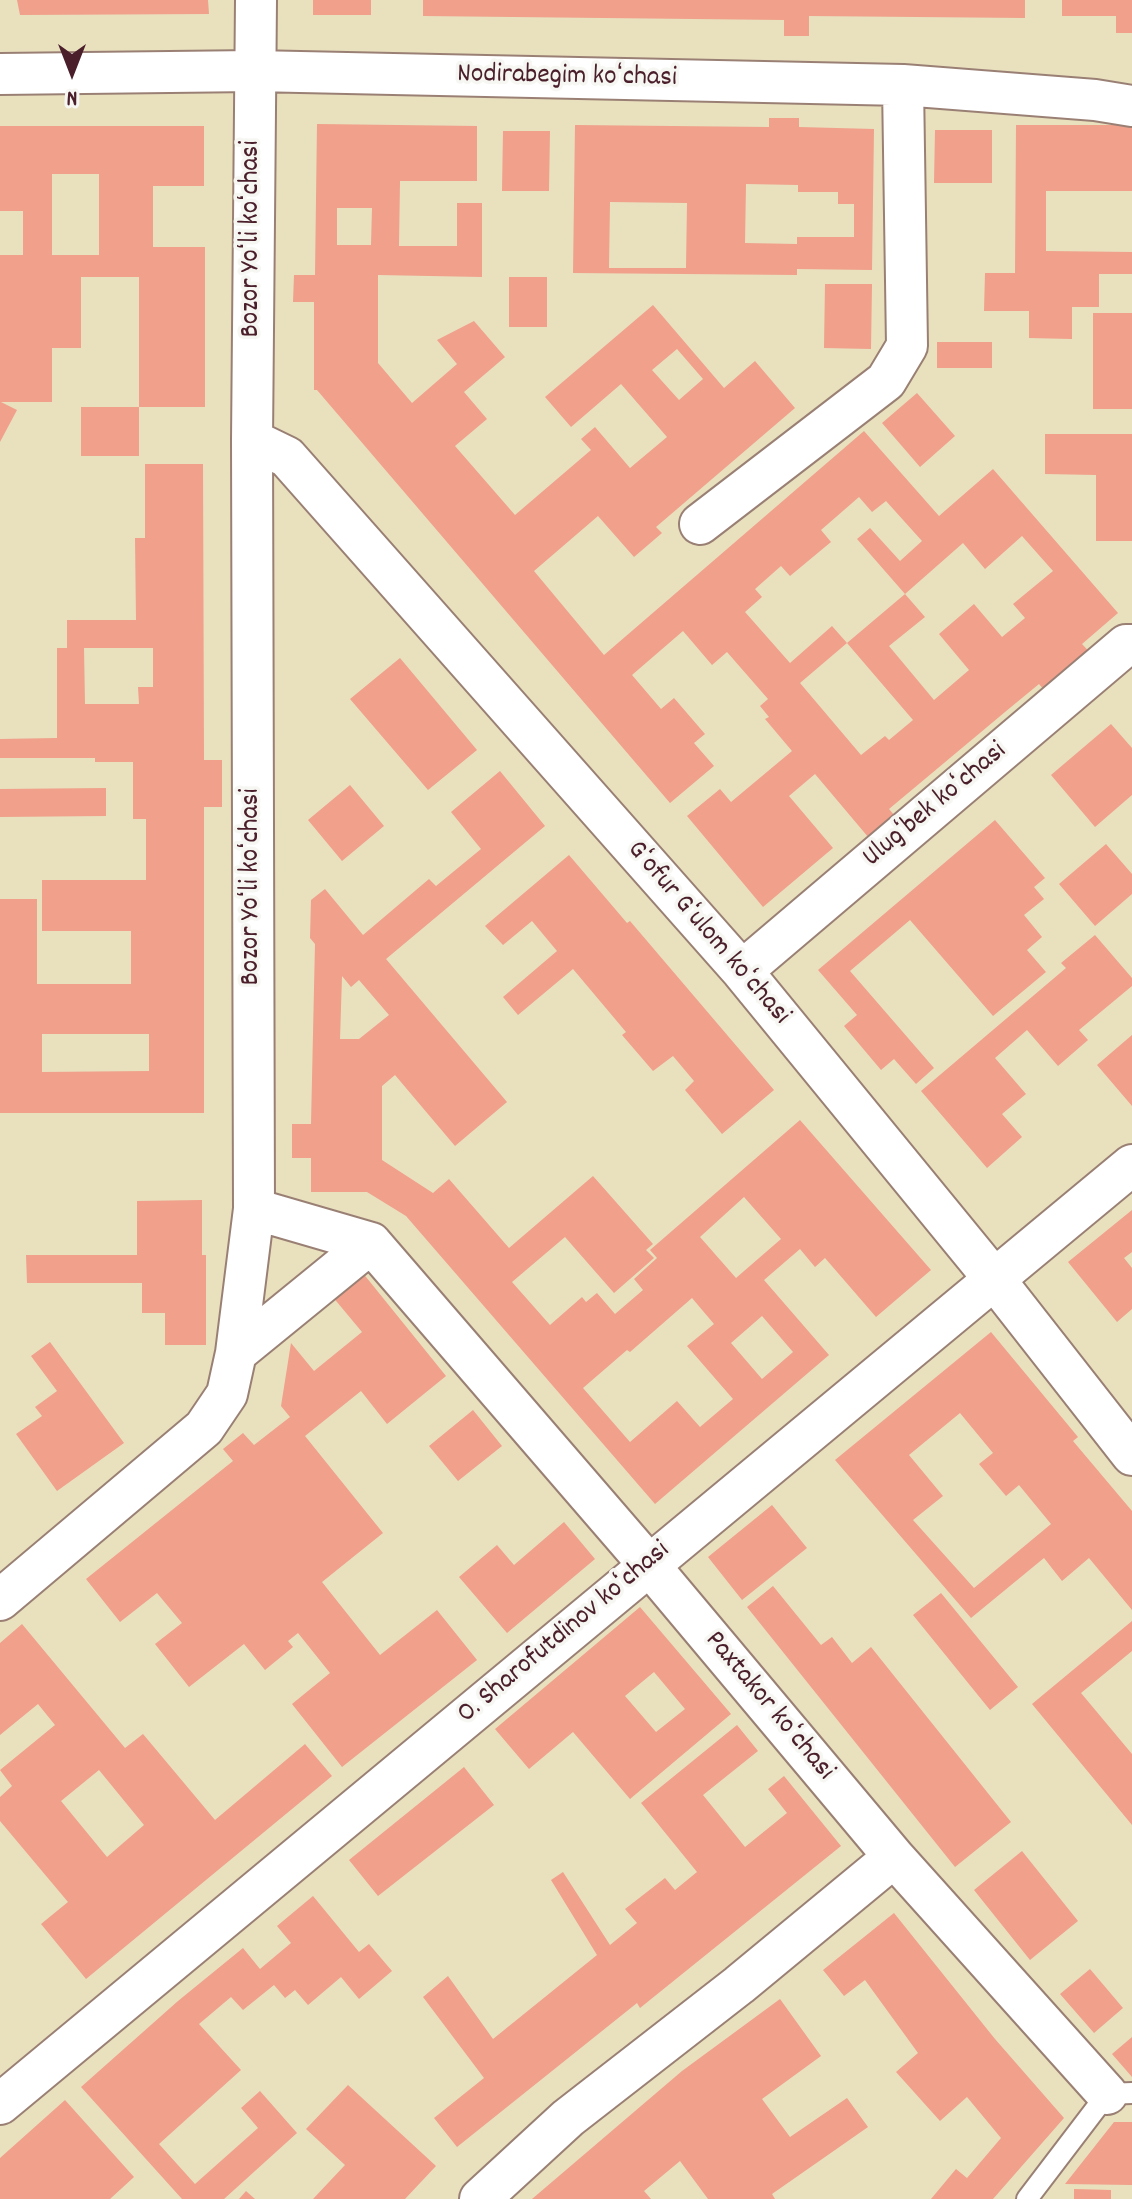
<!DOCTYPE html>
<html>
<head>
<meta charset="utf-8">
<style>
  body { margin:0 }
  #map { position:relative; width:1132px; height:2199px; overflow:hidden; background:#e9e0be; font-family:Dekko,sans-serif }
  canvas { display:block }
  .north { position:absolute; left:32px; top:32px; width:80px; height:80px; -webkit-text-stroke:6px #f6f6f2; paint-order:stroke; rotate:180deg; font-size:22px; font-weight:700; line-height:32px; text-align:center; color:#4a1f2b }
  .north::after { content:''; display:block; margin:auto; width:28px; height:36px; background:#4a1f2b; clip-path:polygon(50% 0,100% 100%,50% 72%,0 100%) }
</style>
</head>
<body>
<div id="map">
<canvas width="1132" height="2199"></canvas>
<div class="north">N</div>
</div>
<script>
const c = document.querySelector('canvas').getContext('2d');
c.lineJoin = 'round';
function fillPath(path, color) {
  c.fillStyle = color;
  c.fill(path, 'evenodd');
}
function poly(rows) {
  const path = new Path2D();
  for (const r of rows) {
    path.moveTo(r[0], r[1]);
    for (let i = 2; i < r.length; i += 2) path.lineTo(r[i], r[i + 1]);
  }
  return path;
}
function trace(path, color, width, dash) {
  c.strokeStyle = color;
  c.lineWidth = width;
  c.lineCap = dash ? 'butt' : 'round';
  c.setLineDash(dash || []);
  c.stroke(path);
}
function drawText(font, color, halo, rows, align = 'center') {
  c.font = font + ' Dekko,sans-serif';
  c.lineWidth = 7;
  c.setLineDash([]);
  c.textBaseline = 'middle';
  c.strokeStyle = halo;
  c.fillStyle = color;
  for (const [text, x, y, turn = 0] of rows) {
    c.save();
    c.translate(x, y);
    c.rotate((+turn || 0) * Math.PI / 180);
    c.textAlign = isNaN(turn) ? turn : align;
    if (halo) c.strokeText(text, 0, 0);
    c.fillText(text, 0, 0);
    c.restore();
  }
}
fillPath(poly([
  [17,0,208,0,209,14,20,15],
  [313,0,371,0,371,15,313,15],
  [423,0,1025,0,1025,18,809,16,809,36,784,36,784,20,423,16],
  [1062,0,1132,0,1132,33,1116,33,1116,16,1062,16],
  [769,118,799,118,799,127,874,129,872,270,797,269,797,275,573,273,575,125,769,127],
  [746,184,798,185,798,192,838,192,838,204,854,204,854,237,797,237,797,244,745,243],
  [610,202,687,203,686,268,609,268],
  [317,124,477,126,477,181,400,181,399,246,457,246,457,203,482,203,482,277,378,275,378,363,412,403,457,364,437,340,474,321,505,357,464,392,487,419,455,446,515,515,591,450,581,439,595,427,630,468,667,437,621,384,571,427,545,397,653,305,724,388,755,361,795,408,656,527,662,533,634,557,598,516,534,571,604,655,864,431,939,516,993,469,1118,613,1082,644,1096,659,1050,697,1039,684,1005,712,889,809,900,822,874,844,815,774,789,796,833,848,763,907,687,816,720,789,731,802,792,751,765,719,769,717,760,706,768,699,727,652,712,665,683,631,632,675,661,709,674,698,705,734,694,743,714,766,670,803,317,390,314,390,314,302,293,302,294,275,315,275],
  [337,208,372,208,371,245,337,245],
  [677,349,703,379,679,400,652,370],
  [859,497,872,512,886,501,922,541,900,561,870,528,857,539,905,594,963,543,985,569,1022,536,1053,571,1013,604,1025,618,1002,637,974,604,939,634,969,670,934,700,889,646,925,617,905,594,847,643,913,720,889,740,885,736,861,755,800,683,847,643,832,626,790,663,745,612,762,597,755,589,781,566,790,576,831,542,821,530],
  [1016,125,1132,125,1132,191,1046,191,1046,251,1132,252,1132,274,1099,274,1099,307,1072,307,1072,339,1029,338,1029,311,984,311,985,273,1015,273],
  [0,126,204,126,204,186,153,186,153,247,205,247,205,407,139,407,139,277,81,277,81,348,52,348,52,402,1,402,17,410,0,442,0,255,23,255,23,211,0,211],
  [52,174,99,174,99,255,52,255],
  [935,130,992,130,992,183,934,183],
  [503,131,550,131,549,191,502,191],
  [509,277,547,277,547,327,509,327],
  [825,284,872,284,871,349,824,348],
  [1093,313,1132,313,1132,409,1093,409],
  [937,342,992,342,992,368,937,368],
  [917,393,955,436,920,467,882,423],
  [81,407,139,407,139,456,81,456],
  [1045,434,1132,434,1132,541,1096,541,1096,475,1045,474],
  [145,464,203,464,204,760,222,760,222,807,204,807,204,1113,0,1113,0,899,37,899,37,984,131,984,131,931,42,931,42,880,146,880,146,819,133,819,133,762,95,762,95,758,0,758,0,739,57,738,57,648,67,648,67,620,136,620,135,538,145,538],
  [84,648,153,648,153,687,138,687,139,704,85,704],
  [42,1034,149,1034,149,1071,42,1072],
  [400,658,477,750,428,790,350,699],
  [1111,724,1132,748,1132,795,1095,827,1051,775],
  [500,771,545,826,386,959,507,1102,455,1146,395,1075,382,1086,382,1160,433,1193,449,1179,509,1248,593,1176,653,1244,646,1250,654,1258,614,1293,565,1237,512,1282,550,1325,582,1297,586,1302,597,1293,615,1314,643,1290,634,1279,657,1258,650,1250,800,1120,931,1270,876,1317,825,1258,815,1267,800,1249,764,1280,829,1355,655,1504,406,1216,367,1192,311,1192,311,1158,292,1158,292,1124,311,1124,315,944,310,938,311,900,325,889,363,935,429,879,436,886,481,849,451,812],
  [342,976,351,987,359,980,389,1015,359,1039,340,1039],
  [744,1197,781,1239,736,1278,700,1237],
  [692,1298,714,1324,687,1346,733,1399,700,1427,677,1401,630,1442,583,1388,627,1350,630,1352],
  [762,1316,793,1352,762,1379,731,1343],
  [350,785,384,826,342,861,308,820],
  [106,788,106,816,0,817,0,789],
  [995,820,1045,878,1034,887,1044,899,1024,915,1042,937,1027,950,1046,972,993,1016,910,920,850,971,934,1068,916,1084,894,1059,881,1070,844,1026,857,1015,818,970],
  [1106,844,1132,874,1132,894,1095,926,1059,884],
  [569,855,627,923,630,921,774,1090,722,1134,685,1090,694,1081,673,1056,653,1071,622,1035,626,1032,573,969,518,1015,503,997,557,951,532,921,503,945,485,926],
  [1095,935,1132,978,1132,986,1079,1030,1088,1040,1058,1066,1027,1030,995,1058,1026,1094,1002,1114,1022,1137,987,1168,921,1091,1066,968,1061,963],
  [1132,1035,1132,1106,1097,1065],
  [202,1200,202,1255,206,1255,206,1345,165,1345,165,1313,142,1313,142,1283,27,1283,26,1255,137,1255,137,1201],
  [1132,1210,1132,1252,1124,1258,1132,1268,1132,1309,1117,1322,1068,1262],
  [362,1272,446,1376,387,1424,361,1391,305,1436,383,1533,322,1582,380,1655,437,1610,477,1660,342,1767,292,1704,330,1673,298,1633,288,1641,293,1647,265,1670,244,1644,189,1687,155,1644,182,1623,157,1593,120,1622,86,1579,233,1461,223,1449,243,1433,254,1445,290,1417,281,1406,291,1343,314,1371,362,1332,332,1296],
  [991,1332,1078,1437,1073,1441,1132,1511,1132,1610,1089,1558,1062,1581,1044,1558,971,1618,835,1460],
  [960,1413,993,1453,979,1464,1006,1496,1019,1485,1051,1524,974,1588,913,1520,943,1496,909,1455],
  [50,1342,124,1443,57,1491,16,1434,42,1416,35,1407,57,1391,31,1356],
  [473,1410,502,1446,458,1481,429,1446],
  [772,1505,807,1548,742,1600,708,1557],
  [564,1522,595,1559,507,1633,459,1577,497,1545,514,1565],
  [773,1586,821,1645,832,1637,852,1663,871,1647,1011,1822,955,1867,747,1607],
  [941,1593,1018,1687,990,1710,913,1615],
  [640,1607,731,1714,630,1799,573,1732,529,1769,495,1729],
  [654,1672,685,1709,656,1732,625,1696],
  [1132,1621,1132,1651,1081,1693,1132,1754,1132,1825,1032,1704],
  [22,1624,125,1748,143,1734,215,1820,305,1744,332,1776,86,1979,41,1924,68,1902,0,1821,0,1797,12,1786,0,1770,55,1725,38,1704,0,1735,0,1643],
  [99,1770,144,1825,107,1857,61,1801],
  [737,1725,758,1751,703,1795,745,1847,787,1813,768,1789,784,1776,841,1846,640,2008,637,2003,457,2147,434,2118,484,2078,423,1997,448,1976,493,2039,597,1955,551,1880,563,1872,610,1945,637,1923,625,1909,665,1878,675,1890,697,1872,641,1803],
  [464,1767,494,1805,378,1896,349,1860],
  [1022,1851,1078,1921,1030,1960,974,1890],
  [313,1896,359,1952,369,1944,392,1971,359,1999,341,1977,308,2005,295,1990,285,1998,274,1985,243,2010,231,1997,199,2024,241,2070,159,2144,195,2184,258,2128,241,2108,260,2091,297,2133,224,2199,182,2199,81,2087,178,2001,243,1948,260,1969,291,1943,277,1926],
  [894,1913,995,2039,1064,2118,993,2199,931,2199,956,2169,967,2178,1001,2138,967,2097,940,2121,896,2072,918,2053,865,1980,844,1996,823,1970],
  [1090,1969,1123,2008,1094,2033,1060,1994],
  [780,1999,821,2056,762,2099,790,2137,847,2098,868,2127,772,2194,775,2199,708,2199,680,2161,644,2191,651,2199,532,2199,682,2071],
  [1132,2037,1132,2077,1112,2054],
  [348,2085,436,2166,405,2199,313,2199,345,2165,306,2129],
  [65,2100,134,2177,110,2199,0,2199,0,2158],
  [1114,2122,1132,2122,1132,2185,1065,2184],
  [1074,2189,1111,2190,1111,2199,1074,2199],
  [246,2191,255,2199,239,2199]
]), '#f0a08b');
const service = poly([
  [1027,2199,1107,2094,1132,2093]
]);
const minor = poly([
  [0,74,254,71,903,85,1095,100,1132,106],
  [252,440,287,457,742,971,995,1280,1132,1455],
  [700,524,886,381,907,346,903,85],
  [742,971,1126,645,1132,645],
  [254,1209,371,1243,649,1565,894,1857,739,1985,568,2118,480,2199],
  [236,1353,371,1243],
  [0,1600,204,1428,227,1394,236,1353,254,1209,252,440,256,0],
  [894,1857,1107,2094],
  [0,2104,1132,1165]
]);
trace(service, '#9a8074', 24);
trace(minor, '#9a8074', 44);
trace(service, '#fff', 20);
trace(minor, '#fff', 40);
drawText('28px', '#4a1f2b', '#f6f6f2', [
  ["Nodirabegim koʻchasi",567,78,1],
  ["Bozor Yoʻli koʻchasi",253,239,-90],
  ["Ulugʻbek koʻchasi",936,806,-40],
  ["Bozor Yoʻli koʻchasi",253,887,-90],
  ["Gʻofur Gʻulom koʻchasi",707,934,49],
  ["O. Sharofutdinov koʻchasi",565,1634,-40],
  ["Paxtakor koʻchasi",768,1707,50]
]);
</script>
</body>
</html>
